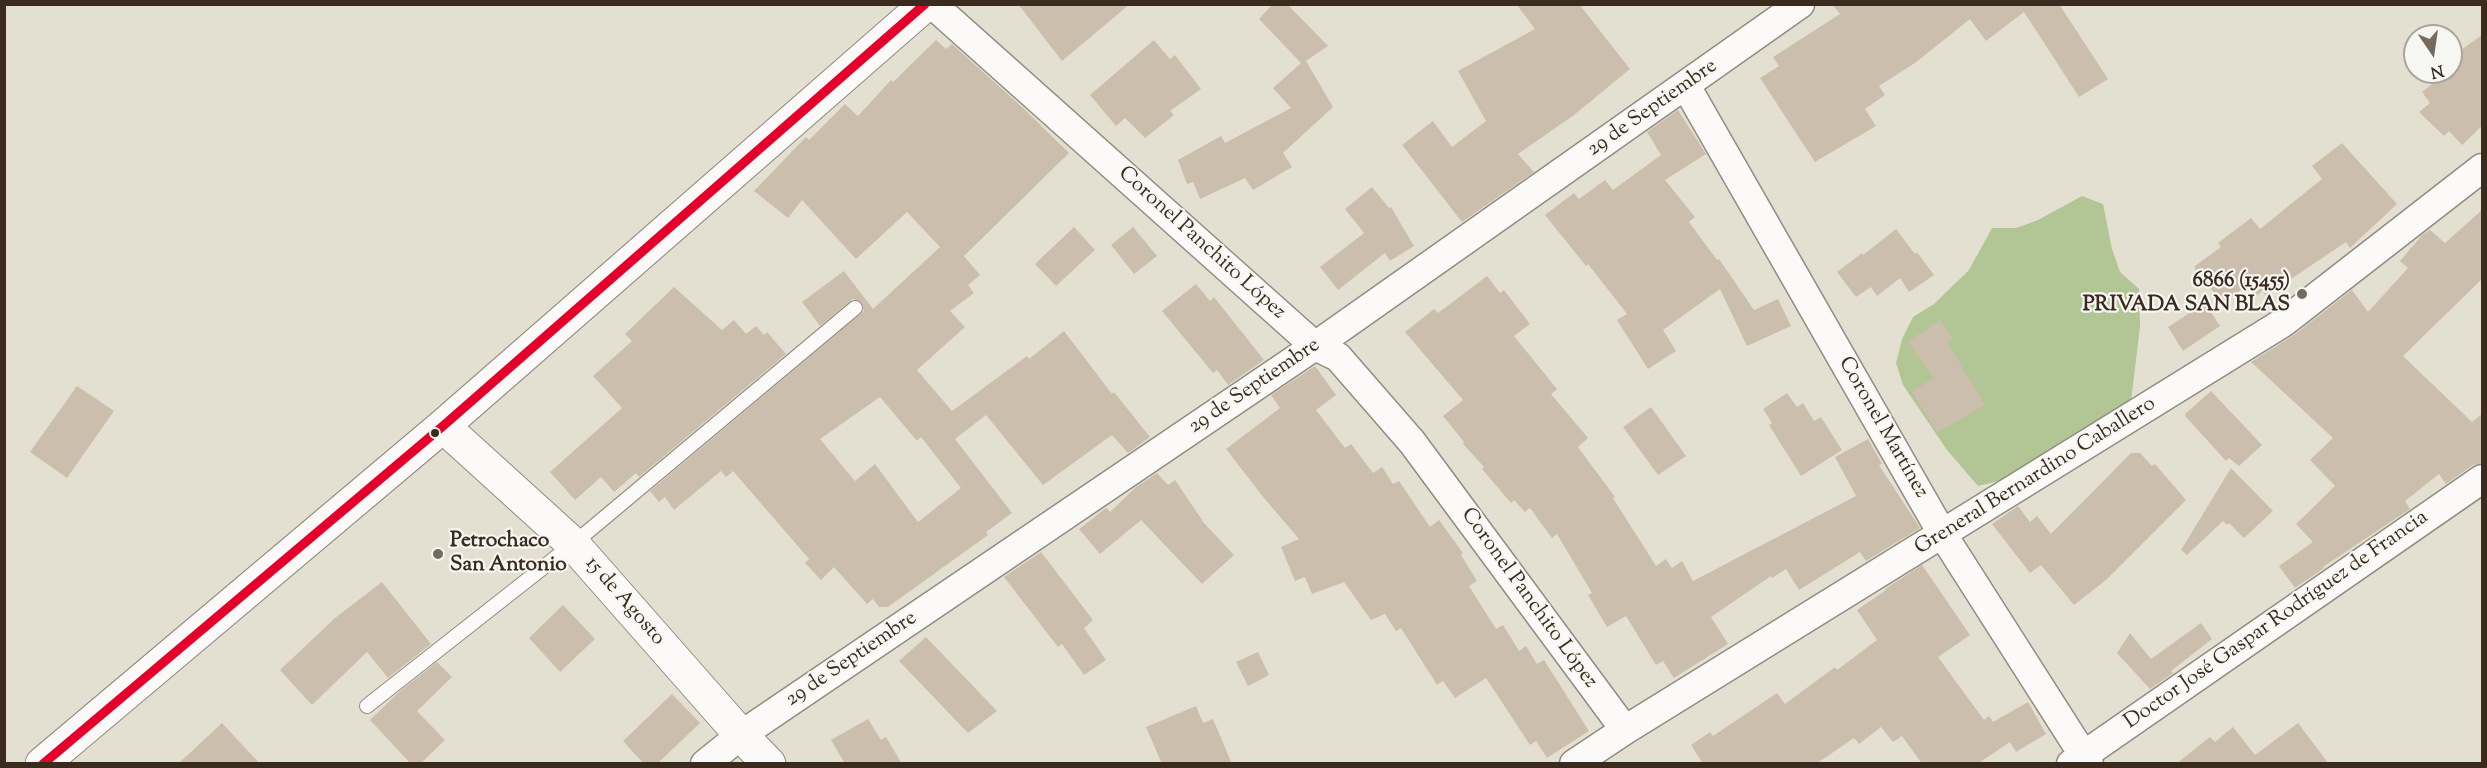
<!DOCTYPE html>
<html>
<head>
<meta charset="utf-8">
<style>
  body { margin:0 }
  #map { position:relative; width:2487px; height:768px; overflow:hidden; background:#e4e0d1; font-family:"Sorts Mill Goudy",serif }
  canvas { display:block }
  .frame { position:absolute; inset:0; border:6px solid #3b2a1e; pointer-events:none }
  .north { position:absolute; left:2403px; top:24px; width:60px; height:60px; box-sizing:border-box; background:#f6f6f2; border:2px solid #aba49d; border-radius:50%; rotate:167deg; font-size:16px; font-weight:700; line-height:24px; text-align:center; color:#3b2a1e }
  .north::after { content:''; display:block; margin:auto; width:21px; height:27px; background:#766a5d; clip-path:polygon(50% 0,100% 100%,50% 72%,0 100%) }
</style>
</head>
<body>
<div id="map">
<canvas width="2487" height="768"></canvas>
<div class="frame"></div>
<div class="north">N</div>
</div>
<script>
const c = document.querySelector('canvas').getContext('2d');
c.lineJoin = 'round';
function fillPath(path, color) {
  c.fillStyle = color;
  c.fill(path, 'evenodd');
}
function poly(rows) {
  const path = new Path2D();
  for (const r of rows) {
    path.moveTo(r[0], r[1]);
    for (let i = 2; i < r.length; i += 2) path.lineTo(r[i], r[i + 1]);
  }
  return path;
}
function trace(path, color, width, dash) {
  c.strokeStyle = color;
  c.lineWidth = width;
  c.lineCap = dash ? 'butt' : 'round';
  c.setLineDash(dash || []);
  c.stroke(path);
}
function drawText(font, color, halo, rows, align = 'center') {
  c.font = font + ' "Sorts Mill Goudy",serif';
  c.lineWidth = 4.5;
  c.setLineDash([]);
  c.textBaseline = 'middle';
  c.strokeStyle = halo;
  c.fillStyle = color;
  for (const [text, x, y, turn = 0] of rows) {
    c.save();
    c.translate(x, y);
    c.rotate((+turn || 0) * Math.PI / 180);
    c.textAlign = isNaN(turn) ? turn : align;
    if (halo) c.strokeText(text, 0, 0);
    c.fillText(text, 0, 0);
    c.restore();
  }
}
fillPath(poly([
  [2082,196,2103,204,2112,249,2120,272,2139,289,2140,327,2131,401,2056,467,1978,486,1947,450,1903,385,1896,363,1902,339,1913,317,1934,304,1969,270,1992,228,2016,228,2038,220]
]), '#b2c595');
fillPath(poly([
  [1018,4,1130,4,1062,61],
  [1273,4,1287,4,1328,46,1306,61,1333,107,1283,153,1292,167,1253,190,1245,178,1200,199,1193,182,1187,184,1178,160,1221,136,1225,143,1291,108,1273,88,1301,63,1259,19],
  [1516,4,1579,4,1630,69,1574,115,1518,154,1534,172,1462,222,1402,145,1433,121,1452,147,1486,121,1458,71,1535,29],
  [1832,4,2059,4,2108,79,2079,97,2024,12,1986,41,1970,19,1915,63,1879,86,1885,95,1865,109,1876,126,1815,162,1760,78,1779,66,1773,57,1840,14],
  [2482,35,2482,126,2462,145,2449,131,2444,136,2419,112,2430,103,2422,92,2432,84,2422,72,2451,72,2451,57],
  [936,40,946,49,952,44,1022,107,1069,153,964,256,980,275,968,285,974,293,950,311,965,327,917,370,952,411,1027,356,1029,359,1064,331,1112,394,1114,392,1150,437,1128,453,1112,435,1043,485,986,415,955,439,1012,513,986,532,988,535,888,607,879,607,873,599,867,604,834,567,821,580,805,563,809,559,733,471,726,477,721,471,674,510,665,497,659,502,650,491,864,311,861,302,853,299,820,326,802,302,844,271,873,309,940,247,907,212,856,259,802,200,788,218,754,191,806,137,809,140,845,104,858,116,891,80,893,82],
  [880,397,917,441,921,437,961,488,918,522,875,464,855,481,820,439],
  [1154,40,1170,59,1175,55,1201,89,1170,111,1174,115,1145,138,1125,118,1116,126,1090,95],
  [1678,110,1706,154,1665,180,1695,217,1689,222,1717,260,1719,259,1754,310,1778,299,1791,326,1747,346,1720,289,1663,330,1676,351,1648,369,1617,320,1627,314,1588,264,1586,266,1545,215,1574,193,1579,199,1605,180,1613,190,1661,155,1647,132],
  [2342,143,2397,204,2350,248,2346,242,2266,296,2262,291,2255,297,2246,286,2223,304,2195,269,2195,266,2221,247,2218,243,2251,218,2260,229,2322,179,2312,166],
  [1372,187,1389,208,1391,207,1414,246,1390,261,1385,253,1338,290,1320,267,1364,233,1345,209],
  [2482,210,2482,279,2403,356,2472,422,2482,414,2482,463,2473,465,2446,484,2439,474,2405,501,2410,509,2323,567,2324,568,2295,588,2279,566,2313,542,2296,524,2335,486,2310,460,2333,438,2251,362,2294,335,2352,290,2368,312,2408,268,2400,261,2422,235,2430,230,2445,243],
  [1074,227,1095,250,1056,286,1035,264],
  [1133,227,1157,256,1134,274,1111,245],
  [1896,229,1915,254,1917,252,1934,275,1909,292,1900,278,1877,296,1871,287,1856,297,1837,272,1862,253,1863,255],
  [1487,276,1500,293,1504,290,1530,324,1514,336,1557,389,1551,394,1588,438,1578,447,1615,497,1613,498,1656,566,1666,559,1672,568,1682,561,1693,581,1856,496,1835,457,1868,439,1882,464,1879,465,1920,528,1866,561,1860,552,1799,590,1786,569,1772,578,1771,576,1711,617,1728,644,1674,678,1663,661,1656,665,1626,616,1607,627,1588,595,1592,593,1557,534,1552,538,1530,508,1525,512,1514,500,1511,503,1482,469,1484,467,1463,444,1464,442,1443,416,1463,400,1405,332,1434,309,1438,313],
  [1196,284,1210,301,1214,297,1264,360,1228,385,1217,370,1213,373,1162,311],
  [674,287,722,330,734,320,746,334,756,326,764,335,767,332,786,354,639,477,636,473,614,492,601,477,575,500,550,472,622,408,593,376,632,341,625,334],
  [2205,303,2220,326,2183,351,2168,327],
  [1940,320,1953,339,1947,342,1985,405,1937,433,1912,392,1934,378,1908,342],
  [1315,366,1336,395,1316,410,1345,448,1351,444,1373,473,1382,467,1393,484,1399,481,1430,527,1439,520,1463,553,1461,555,1477,581,1469,586,1496,629,1503,625,1519,651,1526,646,1537,664,1544,660,1589,731,1547,758,1536,741,1530,745,1486,678,1455,698,1443,681,1437,685,1401,628,1396,631,1385,614,1371,620,1344,582,1312,594,1305,577,1295,581,1281,547,1299,539,1264,498,1226,449,1280,408,1271,395],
  [77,386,114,411,67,478,30,452],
  [2211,391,2262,445,2239,466,2229,458,2226,461,2186,417,2185,414],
  [1787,393,1797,407,1803,403,1814,421,1821,417,1842,450,1801,476,1769,425,1772,423,1763,409],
  [1651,407,1686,456,1658,475,1623,427],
  [2131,453,2140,453,2152,466,2155,464,2186,500,2106,580,2074,605,2041,565,2030,573,1992,524,2018,506,2030,522,2037,516,2051,534],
  [2231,468,2273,511,2244,538,2229,523,2227,525,2223,521,2187,555,2181,550],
  [1157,473,1168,485,1175,480,1204,523,1234,555,1202,584,1141,520,1100,554,1079,529,1106,508,1110,512,1136,487],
  [1041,552,1093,620,1084,628,1106,660,1084,675,1062,644,1058,647,1004,577],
  [1922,565,1970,635,1938,657,1984,720,1989,716,1993,722,2028,702,2046,734,2016,752,2010,742,1977,764,1922,764,1902,736,1893,742,1881,727,1859,744,1854,738,1816,764,1703,764,1691,745,1710,732,1713,736,1777,693,1785,704,1835,667,1837,670,1877,640,1857,610,1886,590,1885,589],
  [382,582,431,644,388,678,367,652,312,705,280,670,335,618],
  [563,605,595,639,560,672,529,638],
  [2201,623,2212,639,2171,671,2173,673,2150,689,2117,653,2130,633,2151,659],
  [926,637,997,711,968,733,899,661],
  [1258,652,1269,675,1248,686,1236,662],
  [437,662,452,677,417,711,445,740,420,764,411,764,370,720,399,692],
  [672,694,700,723,657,764,644,764,623,741],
  [1196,706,1203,723,1213,719,1232,764,1162,764,1146,727],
  [868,719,881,740,886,737,902,764,842,764,844,762,831,740],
  [222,723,260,764,178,764],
  [2298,723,2329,764,2176,764,2210,737,2215,742,2233,727,2255,755]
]), '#ccbead');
const lane = poly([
  [367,706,573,544,855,308]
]);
const street = poly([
  [932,4,1315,346,1338,357,1412,442,1625,730],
  [1686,86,1943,535,2089,764],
  [705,764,741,735,1315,346,1800,4],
  [1574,764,1625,730,2284,322,2482,168],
  [2071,764,2482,479]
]);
const secondary = poly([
  [443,426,573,544,741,735,769,764],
  [42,764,443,426,926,4]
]);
trace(lane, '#908c82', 16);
trace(street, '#908c82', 31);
trace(secondary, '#908c82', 35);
trace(lane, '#fbfaf8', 14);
trace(street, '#fbfaf8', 28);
trace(secondary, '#fbfaf8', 33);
trace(poly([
  [43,764,443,426,925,4]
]), '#e4002b', 9);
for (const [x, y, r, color] of [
  [2302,294,6,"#766a5d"],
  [435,433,5,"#3b2a1e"],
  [438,554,6,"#766a5d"]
]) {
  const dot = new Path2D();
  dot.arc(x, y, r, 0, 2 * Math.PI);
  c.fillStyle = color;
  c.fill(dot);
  trace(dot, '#f6f6f2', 2);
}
drawText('21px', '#3b2a1e', '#f6f6f2', [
  ["29 de Septiembre",1653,109,-35],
  ["Coronel Panchito López",1201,244,42],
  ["29 de Septiembre",1255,387,-34],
  ["Coronel Martínez",1882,428,60],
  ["Greneral Bernardino Caballero",2036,477,-32],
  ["Coronel Panchito López",1528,599,54],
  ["15 de Agosto",624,602,49],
  ["Doctor José Gaspar Rodríguez de Francia",2277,621,-35],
  ["29 de Septiembre",852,660,-34]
]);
drawText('bold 21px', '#3b2a1e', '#f6f6f2', [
  ["6866 (15455)",2290,282],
  ["PRIVADA SAN BLAS",2290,306],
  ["Petrochaco",450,542,"left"],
  ["San Antonio",450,566,"left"]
], 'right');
</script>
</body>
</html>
